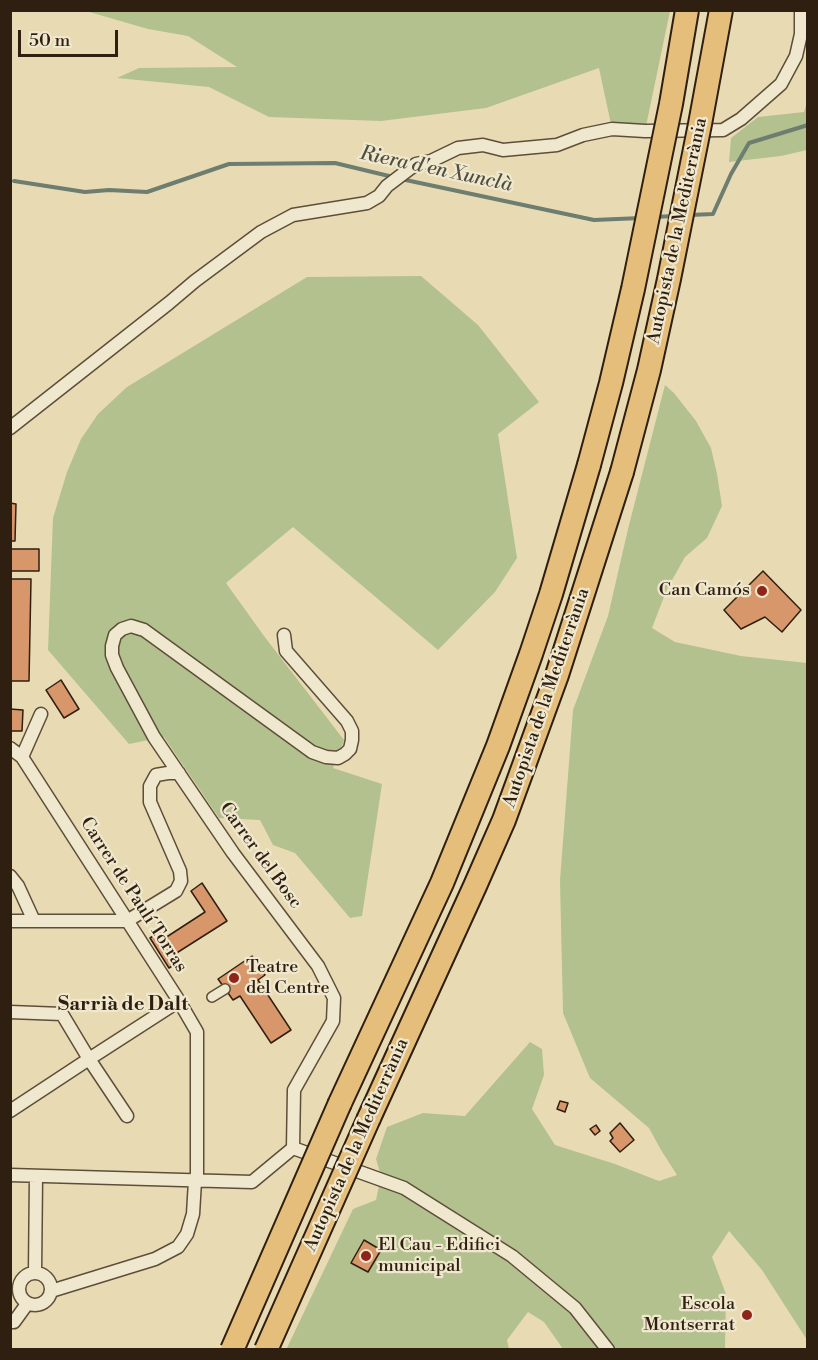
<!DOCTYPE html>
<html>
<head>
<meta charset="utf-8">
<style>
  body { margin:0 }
  #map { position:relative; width:818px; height:1360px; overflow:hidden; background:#e8dbb3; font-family:"Libre Bodoni",serif }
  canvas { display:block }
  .frame { position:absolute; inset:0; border:12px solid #2f1f10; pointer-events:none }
  .scale { position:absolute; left:18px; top:30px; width:100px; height:27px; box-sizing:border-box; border:3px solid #2f1f10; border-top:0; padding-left:8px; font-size:18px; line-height:21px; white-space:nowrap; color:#2f1f10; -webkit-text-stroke:4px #f0e8ce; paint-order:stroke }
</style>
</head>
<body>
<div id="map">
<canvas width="818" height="1360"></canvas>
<div class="frame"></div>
<div class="scale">50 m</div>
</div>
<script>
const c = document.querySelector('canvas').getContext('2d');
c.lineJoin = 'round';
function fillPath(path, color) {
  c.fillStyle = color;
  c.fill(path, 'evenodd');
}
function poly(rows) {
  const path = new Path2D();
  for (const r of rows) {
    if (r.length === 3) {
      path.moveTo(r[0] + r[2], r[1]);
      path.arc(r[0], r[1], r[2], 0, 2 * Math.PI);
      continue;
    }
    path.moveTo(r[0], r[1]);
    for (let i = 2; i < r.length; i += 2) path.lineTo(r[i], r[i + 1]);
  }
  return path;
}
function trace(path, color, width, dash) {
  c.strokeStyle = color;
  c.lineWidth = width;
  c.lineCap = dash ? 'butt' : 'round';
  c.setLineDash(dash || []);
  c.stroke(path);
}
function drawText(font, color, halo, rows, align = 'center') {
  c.font = font + ' "Libre Bodoni",serif';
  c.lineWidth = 4.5;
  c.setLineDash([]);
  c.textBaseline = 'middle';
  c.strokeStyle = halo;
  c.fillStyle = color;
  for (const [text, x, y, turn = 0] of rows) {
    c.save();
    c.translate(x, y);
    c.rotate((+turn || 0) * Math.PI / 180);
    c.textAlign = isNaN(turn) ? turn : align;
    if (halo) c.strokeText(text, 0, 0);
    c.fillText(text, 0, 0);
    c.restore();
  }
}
fillPath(poly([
  [86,11,670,11,645,131,612,129,599,68,486,108,381,121,269,117,209,87,117,78,139,68,237,67,188,36,148,29],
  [807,102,807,150,781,156,729,162,731,138,758,117,804,112],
  [421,276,478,325,539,402,498,434,517,558,495,592,438,650,293,527,226,583,264,636,344,740,333,768,382,784,362,916,350,918,295,853,273,845,260,820,219,818,164,737,129,744,48,650,53,518,67,472,81,439,98,414,127,387,307,277],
  [665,385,674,393,696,421,711,448,717,474,722,506,707,538,685,557,667,589,652,628,675,642,741,656,807,663,807,1340,762,1270,729,1231,712,1257,726,1294,725,1349,563,1349,544,1322,528,1312,507,1340,509,1349,286,1350,353,1209,376,1200,381,1176,376,1159,387,1127,423,1113,465,1116,530,1042,542,1049,544,1075,532,1109,555,1145,615,1164,659,1181,677,1175,661,1150,649,1128,590,1078,563,1013,560,880,573,710,608,616,628,529]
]), '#b3c18f');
trace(poly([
  [401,179,594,220,641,218],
  [14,181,85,192,109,190,147,192,229,164,335,163,393,177],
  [690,215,713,214,731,174,749,143,808,125],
  [654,217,674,216]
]), '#6d7d6f', 4);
const building = poly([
  [10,503,16,504,15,541,10,541,10,503],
  [10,549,39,549,39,571,10,571,10,549],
  [763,571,801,610,782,632,765,617,741,629,724,610,763,571],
  [10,579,31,579,29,681,10,681,10,579],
  [61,680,79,709,64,718,46,690,61,680],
  [10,709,23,710,22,731,10,731,10,709],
  [202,883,227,921,175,954,180,961,169,968,150,938,161,931,165,938,205,912,191,891,202,883],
  [252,956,265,975,258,980,291,1030,271,1043,240,996,233,1000,218,979,252,956],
  [560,1101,568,1103,565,1112,557,1109,560,1101],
  [620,1123,634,1140,620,1152,610,1141,613,1138,610,1133,620,1123],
  [596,1125,600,1131,595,1135,590,1129,596,1125],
  [364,1240,381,1250,368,1272,351,1263,364,1240]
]);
fillPath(building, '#d8966b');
trace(building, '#2f1f10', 1.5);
const pedestrian = poly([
  [212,997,225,989]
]);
const minor = poly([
  [10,428,169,303,195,281,261,232,293,215,367,203,379,196,387,186,416,164,431,161,458,148,483,145,503,150,557,145,583,135,612,129,645,131,723,130,741,119,781,84,796,56,801,34,801,10],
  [284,635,286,651,347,721,352,731,352,740,350,749,345,754,338,758,326,757,312,752,144,630,131,626,122,629,115,635,112,646,112,655,117,668,154,737,233,853,318,966,334,998,333,1021,294,1090,293,1148],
  [10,748,22,757,179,1001,197,1032,197,1174,195,1181,193,1214,187,1234,178,1247,155,1259,51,1291],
  [22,757,41,714],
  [10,876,18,886,34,921],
  [10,921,127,921],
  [127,921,176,891,181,881,180,871,150,802,150,786,156,775,168,773,179,773],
  [10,1012,62,1014,89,1059,127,1116],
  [10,1111,89,1059,179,1001],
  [10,1175,252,1182,293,1148,404,1188,512,1256,575,1308,608,1350],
  [35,1273,36,1176],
  [35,1289,16],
  [10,1322,14,1322,27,1304]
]);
const motorway = poly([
  [340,1103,442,883,498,746,531,654,551,594,589,465],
  [369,1118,475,886,504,820,557,675,622,472]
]);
trace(pedestrian, '#5d4e39', 12);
trace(minor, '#5d4e39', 15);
trace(motorway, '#2f1f10', 26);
trace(pedestrian, '#f0e8ce', 9);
trace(minor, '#f0e8ce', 12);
trace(motorway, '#e4be7a', 22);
const motorwayBridge = poly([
  [589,465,611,383,633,289,671,104,687,10],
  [622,472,649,370,669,279,700,124,721,10],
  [232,1350,340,1103],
  [266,1350,369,1118]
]);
trace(motorwayBridge, '#2f1f10', 26, []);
trace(motorwayBridge, '#e4be7a', 22);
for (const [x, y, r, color] of [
  [762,591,6,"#8f2418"],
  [234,978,6,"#8f2418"],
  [366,1256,6,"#8f2418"],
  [747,1315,6,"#8f2418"]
]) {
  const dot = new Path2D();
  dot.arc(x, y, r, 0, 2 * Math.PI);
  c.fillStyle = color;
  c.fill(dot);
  trace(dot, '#f0e8ce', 2);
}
drawText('18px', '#2f1f10', '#f0e8ce', [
  ["Autopista de la Mediterrània",678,231,-78],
  ["Autopista de la Mediterrània",547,698,-71],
  ["Carrer del Bosc",260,856,54],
  ["Carrer de Paulí Torras",133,895,57],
  ["Autopista de la Mediterrània",357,1145,-66]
]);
drawText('18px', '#2f1f10', '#f0e8ce', [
  ["Can Camós",750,591],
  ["Teatre",246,968,"left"],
  ["del Centre",246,989,"left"],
  ["El Cau - Edifici",378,1246,"left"],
  ["municipal",378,1267,"left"],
  ["Escola",735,1305],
  ["Montserrat",735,1326]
], 'right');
drawText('italic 20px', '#4e4e40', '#f0e8ce', [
  ["Riera d'en Xunclà",436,170,12]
]);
drawText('bold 20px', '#2f1f10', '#f0e8ce', [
  ["Sarrià de Dalt",123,1005]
]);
</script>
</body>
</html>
